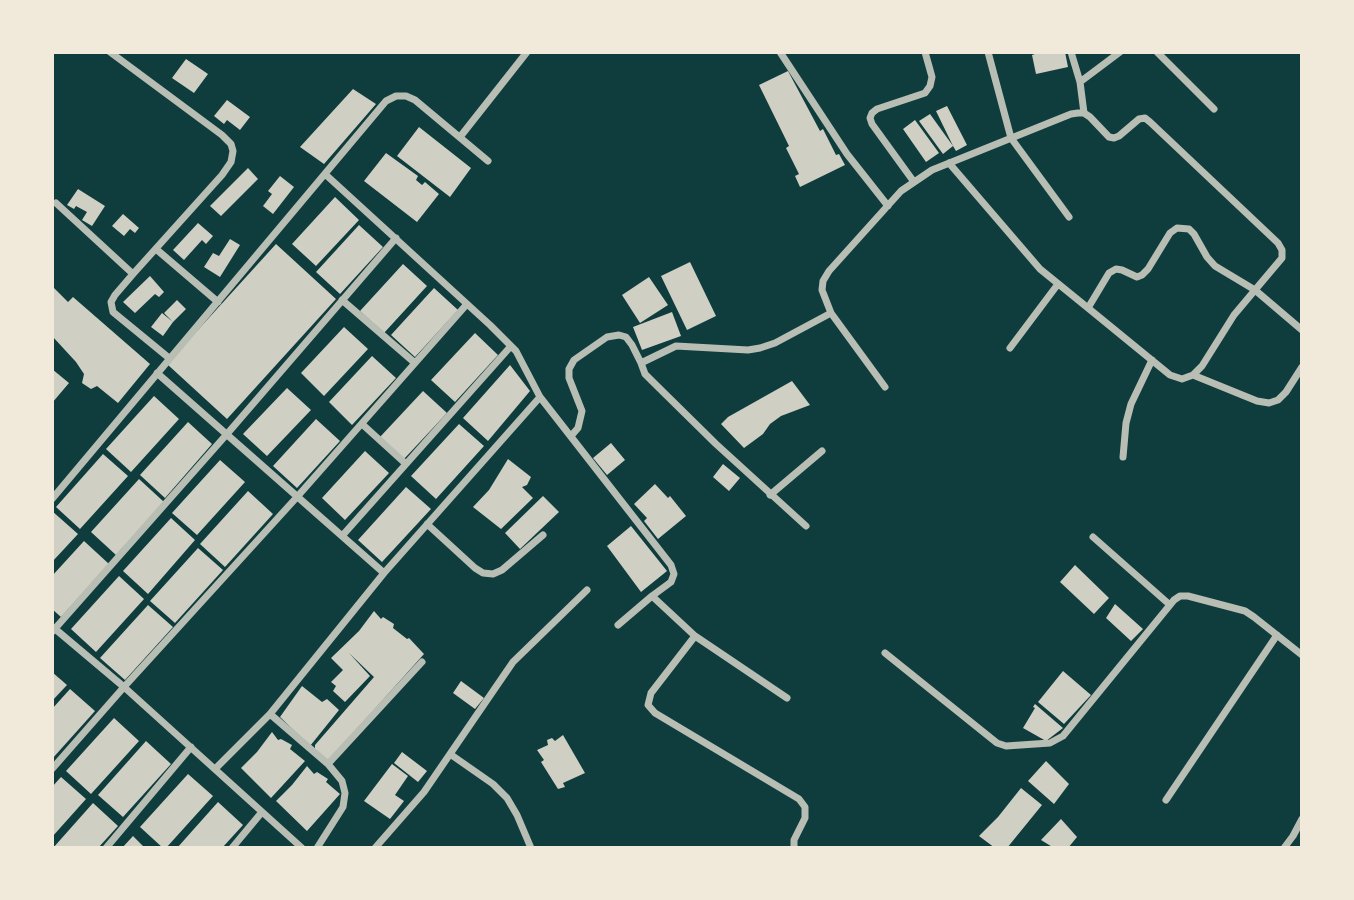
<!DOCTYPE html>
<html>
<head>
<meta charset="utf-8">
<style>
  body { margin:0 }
  #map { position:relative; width:1354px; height:900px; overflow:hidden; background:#0f3d3e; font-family:"Titillium Web",sans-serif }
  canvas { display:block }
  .frame { position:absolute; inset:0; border:54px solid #f1e9da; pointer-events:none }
</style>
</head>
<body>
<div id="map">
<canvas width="1354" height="900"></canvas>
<div class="frame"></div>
</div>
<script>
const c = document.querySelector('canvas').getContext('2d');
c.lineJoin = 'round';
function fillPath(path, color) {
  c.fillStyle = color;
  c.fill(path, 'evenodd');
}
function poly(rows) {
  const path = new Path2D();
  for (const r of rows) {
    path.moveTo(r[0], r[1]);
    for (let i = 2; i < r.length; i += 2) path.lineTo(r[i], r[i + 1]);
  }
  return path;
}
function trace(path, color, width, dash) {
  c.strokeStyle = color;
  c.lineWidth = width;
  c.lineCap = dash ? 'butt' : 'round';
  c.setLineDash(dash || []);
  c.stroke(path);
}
fillPath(poly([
  [1041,52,1065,52,1068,67,1036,74,1032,55],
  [186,59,208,74,194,93,172,78],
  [788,71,820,131,823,129,836,155,839,154,845,165,800,187,795,176,799,174,786,148,789,146,759,85],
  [353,89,376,104,324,164,300,147],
  [227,100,250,117,240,130,227,120,224,124,214,116],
  [947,106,967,145,956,151,953,146,943,154,919,121,930,114,953,146,936,111],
  [915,120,939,153,926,162,903,129],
  [419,127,471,168,450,197,397,156],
  [386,153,418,176,416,180,422,185,425,182,439,194,417,222,364,181],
  [248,168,258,179,221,216,210,206],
  [280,176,294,187,273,214,263,206,272,194,268,191],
  [78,189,105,206,92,226,82,220,87,212,76,206,74,209,67,205],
  [335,197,359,220,316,266,292,244],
  [123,214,139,228,135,233,130,229,124,236,112,226],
  [198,223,213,236,206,244,202,240,184,260,173,250],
  [359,225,383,247,340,294,316,272],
  [230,239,240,245,220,277,204,267,213,253,219,256],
  [276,244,336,299,227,419,167,364],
  [690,262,716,316,687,330,661,276],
  [403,264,427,286,384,333,360,311],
  [150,276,164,292,159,297,155,294,135,313,123,302],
  [649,277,668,305,640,323,622,295],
  [52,286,68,302,73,297,150,364,118,403,97,386,91,389,82,383,84,374,76,362,53,337],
  [434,288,458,310,415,357,391,335],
  [177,300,186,309,173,322,164,313],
  [672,312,681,336,642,350,633,327],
  [162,313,173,322,163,336,151,327],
  [344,327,368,349,324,396,301,373],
  [475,333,498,355,455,402,431,380],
  [372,356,396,378,352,425,329,402],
  [510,365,530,391,488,441,463,418],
  [52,369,69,383,52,403],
  [792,381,810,405,781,416,770,424,763,434,744,448,721,424,728,417],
  [287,388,311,410,267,456,243,434],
  [423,391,447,413,404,459,380,437],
  [154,396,179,419,131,472,106,449],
  [316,419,340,441,297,488,273,466],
  [188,422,212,444,165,498,140,475],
  [459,424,484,446,436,499,411,476],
  [611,443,625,460,607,475,593,458],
  [365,451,389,473,345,520,322,498],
  [103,454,128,476,80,529,56,507],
  [508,459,531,477,527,485,522,487,533,498,501,529,473,507,489,490],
  [220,460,245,482,197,535,172,513],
  [723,464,740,478,729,491,713,477],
  [139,479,164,502,116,555,91,532],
  [655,484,668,498,670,496,686,516,658,539,644,521,647,518,634,504],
  [406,487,431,509,382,562,358,540],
  [248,491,273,514,225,567,200,544],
  [543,496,559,512,520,549,505,533],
  [52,511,78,534,52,562],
  [171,518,195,540,148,594,123,571],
  [631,526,667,571,641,592,607,546],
  [84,541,109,564,61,617,52,609,52,576],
  [198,548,223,570,175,623,150,601],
  [1075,565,1109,598,1094,614,1060,582],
  [119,576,144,599,96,652,71,629],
  [1115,604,1143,629,1131,641,1106,618],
  [148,605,173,627,125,680,100,658],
  [374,611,381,619,383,617,394,624,393,628,407,639,409,638,424,654,328,761,315,749,315,745,374,677,349,653,370,676,345,702,333,691,336,686,331,682,343,670,331,658,359,631],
  [1063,671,1091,695,1064,724,1038,702],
  [52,672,67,685,52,701],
  [461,681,484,698,475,709,453,693],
  [302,686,322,702,327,699,339,710,310,746,280,717],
  [70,689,95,711,52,759,52,709],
  [1035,704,1063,728,1046,741,1023,728,1035,708,1033,707],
  [114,718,139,741,91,794,66,771],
  [272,732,278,740,281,739,292,745,290,749,305,761,271,798,241,768,257,752],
  [563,735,585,773,563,783,565,787,558,789,541,762,544,760,537,750,548,745,547,740,552,738,555,741],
  [146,741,171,764,123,817,98,795],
  [402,752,427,771,418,782,394,763],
  [1046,761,1069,784,1054,804,1028,781],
  [392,764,408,776,395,795,404,801,390,819,364,801],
  [307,766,314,774,317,772,328,779,326,782,340,794,307,831,276,801,292,785],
  [188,774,213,796,166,848,163,848,140,827],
  [61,777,86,799,52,837,52,787],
  [1021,788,1042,805,1007,848,995,848,979,836,998,817],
  [218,802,243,825,222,848,177,848],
  [93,803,118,826,98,848,53,848],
  [1061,819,1077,837,1068,848,1054,848,1041,840],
  [133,836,145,848,122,848]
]), '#cfcfc3');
trace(poly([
  [110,52,222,135,231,144,233,151,231,162,222,175,133,274,115,295,111,302,113,312,169,358],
  [780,52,847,154,888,206],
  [988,52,1011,138,1069,217],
  [1071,52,1080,82,1084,113],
  [1157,52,1214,109],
  [1080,82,1120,52],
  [460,137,527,52],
  [949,163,1040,269,1088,308,1170,375,1182,379,1193,375,1202,366,1234,315,1255,290,1215,266,1207,257,1194,234,1189,229,1177,228,1170,233,1148,269,1142,275,1137,277,1122,270,1116,269,1109,273,1088,308],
  [325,174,490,325,516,351,540,397],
  [914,182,872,124,870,118,872,113,877,109,925,93,930,86,932,77,925,52],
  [56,203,133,274],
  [156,249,218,302],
  [342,300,415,363],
  [831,313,885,387],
  [1010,348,1058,284],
  [641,363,645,374,652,381,716,444,806,526],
  [157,373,384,573],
  [1193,375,1257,401,1269,403,1278,400,1286,392,1302,367],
  [362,424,406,464],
  [571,436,578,428,582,411,569,378,569,369,574,360,607,337,619,335,626,337,632,345,641,363,676,346,748,350,760,348,775,343,831,313,822,290,823,281,829,271,901,191,932,170,1071,114,1078,113,1084,113,1090,117,1109,137,1114,138,1119,136,1139,119,1145,118,1150,122,1278,243,1282,250,1282,258,1255,290,1302,330],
  [1123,457,1126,423,1131,404,1152,360],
  [770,495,822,451],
  [52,499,386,101,396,96,406,96,415,100,488,161],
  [427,524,475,568,483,573,493,574,502,570,543,535],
  [342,536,511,346],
  [1093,537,1170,605],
  [618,625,652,596],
  [54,628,124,687,302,848],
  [52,632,227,434,396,238],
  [695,636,787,698],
  [885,653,997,743,1006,746,1050,743,1063,736,1174,600,1180,596,1188,596,1245,611,1254,617,1302,655],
  [270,714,328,764,422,662],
  [450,754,493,784,507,798,517,815,531,848],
  [52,769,124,687,297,497,467,304],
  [215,769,270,714,384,573,540,397,671,565,674,574,671,582,652,596,695,636,651,693,648,705,655,713,799,799,805,807,805,818,794,840,794,848],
  [1166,800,1277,635],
  [106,848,191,747],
  [232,848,262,812],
  [317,848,343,807,345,793,342,781,328,764],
  [375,848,424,792,513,662,587,590],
  [1284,848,1293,836,1302,819]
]), '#b8beb3', 7);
</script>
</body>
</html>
